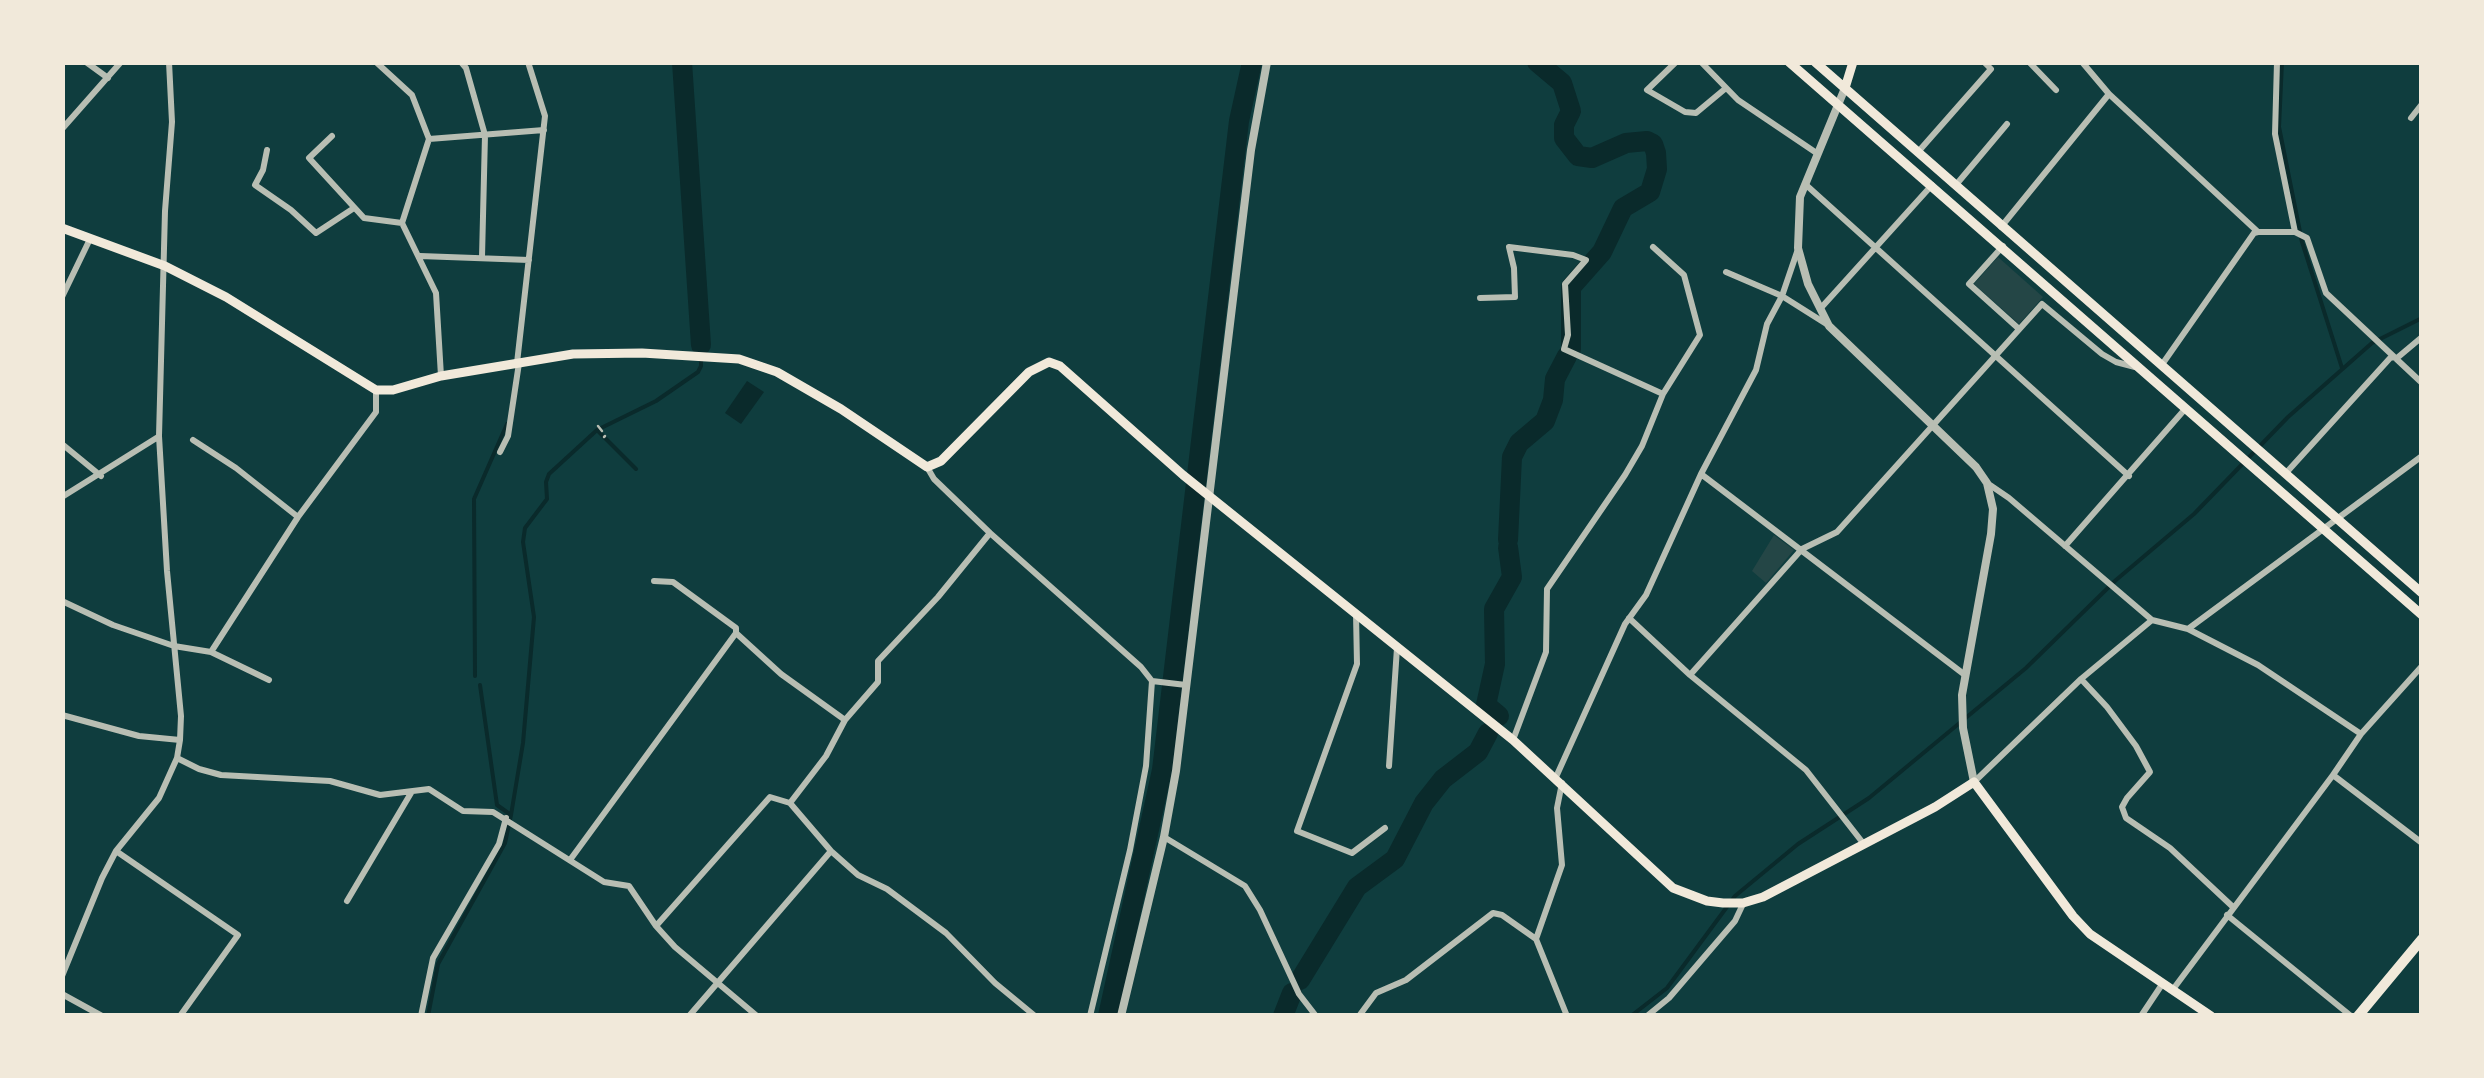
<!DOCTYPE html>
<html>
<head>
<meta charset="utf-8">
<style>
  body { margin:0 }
  #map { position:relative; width:2484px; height:1078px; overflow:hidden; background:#0f3d3e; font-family:"PT Serif",serif }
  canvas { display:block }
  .frame { position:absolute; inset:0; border:65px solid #f1e9da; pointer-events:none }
</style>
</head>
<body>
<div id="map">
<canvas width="2484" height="1078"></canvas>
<div class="frame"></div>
</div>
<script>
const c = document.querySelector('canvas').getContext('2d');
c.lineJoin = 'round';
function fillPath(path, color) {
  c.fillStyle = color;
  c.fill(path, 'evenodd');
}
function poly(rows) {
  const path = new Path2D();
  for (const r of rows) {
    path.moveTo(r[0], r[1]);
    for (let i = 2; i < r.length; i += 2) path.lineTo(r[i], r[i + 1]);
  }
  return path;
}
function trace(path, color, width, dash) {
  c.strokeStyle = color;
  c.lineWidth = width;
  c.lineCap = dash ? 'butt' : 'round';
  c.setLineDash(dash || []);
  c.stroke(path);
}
fillPath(poly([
  [1998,257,2043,297,2019,324,1974,284],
  [1774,535,1794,550,1766,583,1752,571]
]), '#244646');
fillPath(poly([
  [747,381,764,392,741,424,725,413]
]), '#0a2a2b');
trace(poly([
  [2282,62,2279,127,2302,242,2342,368],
  [597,430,636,469],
  [475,676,474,499,507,424],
  [480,685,497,805,511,815],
  [428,1016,438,964,505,843,511,815,523,743,534,617,523,542,525,528,547,499,546,482,549,474,597,430,656,401,698,372,701,366,701,345],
  [1631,1016,1667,988,1735,896,1798,844,1869,798,2026,668,2116,580,2194,514,2288,417,2372,343,2422,318]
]), '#0a2a2b', 4);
trace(poly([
  [682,62,701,345],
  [1537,62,1562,83,1571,111,1564,125,1564,138,1578,156,1592,158,1626,143,1647,141,1653,144,1656,153,1657,169,1650,192,1623,208,1602,252,1571,287,1571,349],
  [1508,540,1512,457,1519,443,1545,421,1553,400,1555,379,1567,356],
  [1499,716,1486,705,1495,664,1494,609,1512,577,1508,547],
  [1300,980,1357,887,1395,859,1424,803,1443,779,1478,752,1488,733],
  [1108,1016,1162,770,1239,121,1252,62],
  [1283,1016,1292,993]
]), '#0a2a2b', 20);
trace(poly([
  [598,426,602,431],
  [604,437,605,436]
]), '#b8beb3', 2.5);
trace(poly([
  [86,62,108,78],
  [376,62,412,95,429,139,402,223,436,293,441,376],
  [461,62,466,68,485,135,482,257],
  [1676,62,1647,90,1685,112,1696,113,1726,88],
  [1701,62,1738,100,1818,154],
  [2029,62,2056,90],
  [2082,62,2109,94,2258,232,2295,232,2307,238,2326,293,2422,383],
  [2277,62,2275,134,2295,232],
  [2411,118,2422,104],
  [62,129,121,62],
  [332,136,309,158,364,218,402,223],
  [429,139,544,130],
  [267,150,263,170,255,185,291,210,316,233,354,208],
  [1918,152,1991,69,1984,62],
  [1805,184,2129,476],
  [1955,186,2007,124],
  [2001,227,2109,94],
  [2003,246,1969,284,2019,329],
  [420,256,529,260],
  [1726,272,1782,296,1828,325],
  [62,297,90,239],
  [1480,298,1515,297,1514,268,1509,247,1573,255,1586,260,1565,284,1568,335,1564,349,1663,394],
  [1820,309,1932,185],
  [517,363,545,116,528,62],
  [2161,366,2254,233,2258,232],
  [193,440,236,468,298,517],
  [62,444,101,476],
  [500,452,508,436,519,363],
  [927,467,934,479,990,533,1141,667,1152,681,1186,685],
  [2286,473,2391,357,2397,358,2422,337],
  [1701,474,1965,675],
  [62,497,158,437],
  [2065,546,2186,408],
  [654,581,673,582,736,628,736,633,781,674,845,720],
  [62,601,113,625,174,646,211,652,269,680],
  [1356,614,1357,664,1297,831,1352,853,1385,828],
  [1629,618,1690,675,1806,770,1863,843],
  [2152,620,2188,629,2422,456],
  [2188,629,2258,665,2361,734],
  [211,652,298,517,376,412,376,390],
  [1690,675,1802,549,1837,532,2042,304,2102,354,2116,362,2135,367],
  [2081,679,2107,707,2136,746,2150,772,2127,798,2122,807,2126,818,2170,848,2233,907],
  [62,715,139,736,180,740],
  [1513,740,1546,652,1547,589,1625,475,1642,446,1663,394,1700,335,1684,275,1653,247],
  [177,758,199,769,221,775,330,781,380,795,429,789,463,811,493,812,604,882,629,886,656,926,675,947,757,1016],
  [1389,766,1397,648],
  [2333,775,2361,734,2422,666],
  [1556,777,1625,624,1646,595,1701,474,1756,370,1767,324,1782,296,1798,249],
  [1974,782,2081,679,2152,620,2009,498,1987,483],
  [1562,783,1557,808,1562,865,1536,939,1567,1016],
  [790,803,826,756,845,720,878,682,878,661,938,597,990,533],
  [1164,837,1245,886,1260,910,1299,994,1316,1016],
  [116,851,238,935,180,1016],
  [570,860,736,633],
  [347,901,411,793],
  [2227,915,2351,1016],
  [656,926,770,797,790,803,831,851,858,875,887,889,946,933,995,983,1035,1016],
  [62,976,102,878,116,851,159,798,177,758,180,740,181,716,167,571,159,436,165,211,172,122,169,62],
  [2174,988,2333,775,2422,843],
  [62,994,102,1016],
  [421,1016,433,958,499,844,506,818],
  [689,1016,831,851],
  [1090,1016,1130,850,1146,766,1152,681],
  [1359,1016,1376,993,1406,980,1493,913,1502,915,1536,939],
  [1647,1016,1669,998,1735,921,1743,904],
  [2141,1016,2163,983]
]), '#b8beb3', 6);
trace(poly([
  [1845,88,1800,197,1798,248,1808,284,1829,326,1976,467,1987,483,1993,509,1991,534,1962,695,1963,728,1974,782],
  [1121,1016,1164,837,1176,771,1251,150,1267,62]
]), '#b8beb3', 8);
trace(poly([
  [1789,62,2422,615],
  [1815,62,2422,593],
  [1845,88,1853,62],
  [62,228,165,266,226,297,376,390,393,390,441,376,573,354,642,353,739,359,777,372,841,409,927,467,941,461,1029,372,1049,362,1060,366,1183,475,1513,740,1673,888,1707,901,1723,903,1743,903,1763,897,1935,807,1974,782,2073,916,2090,934,2211,1016]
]), '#f1e9da', 9);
trace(poly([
  [2358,1016,2422,939]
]), '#f1e9da', 10);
</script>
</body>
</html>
